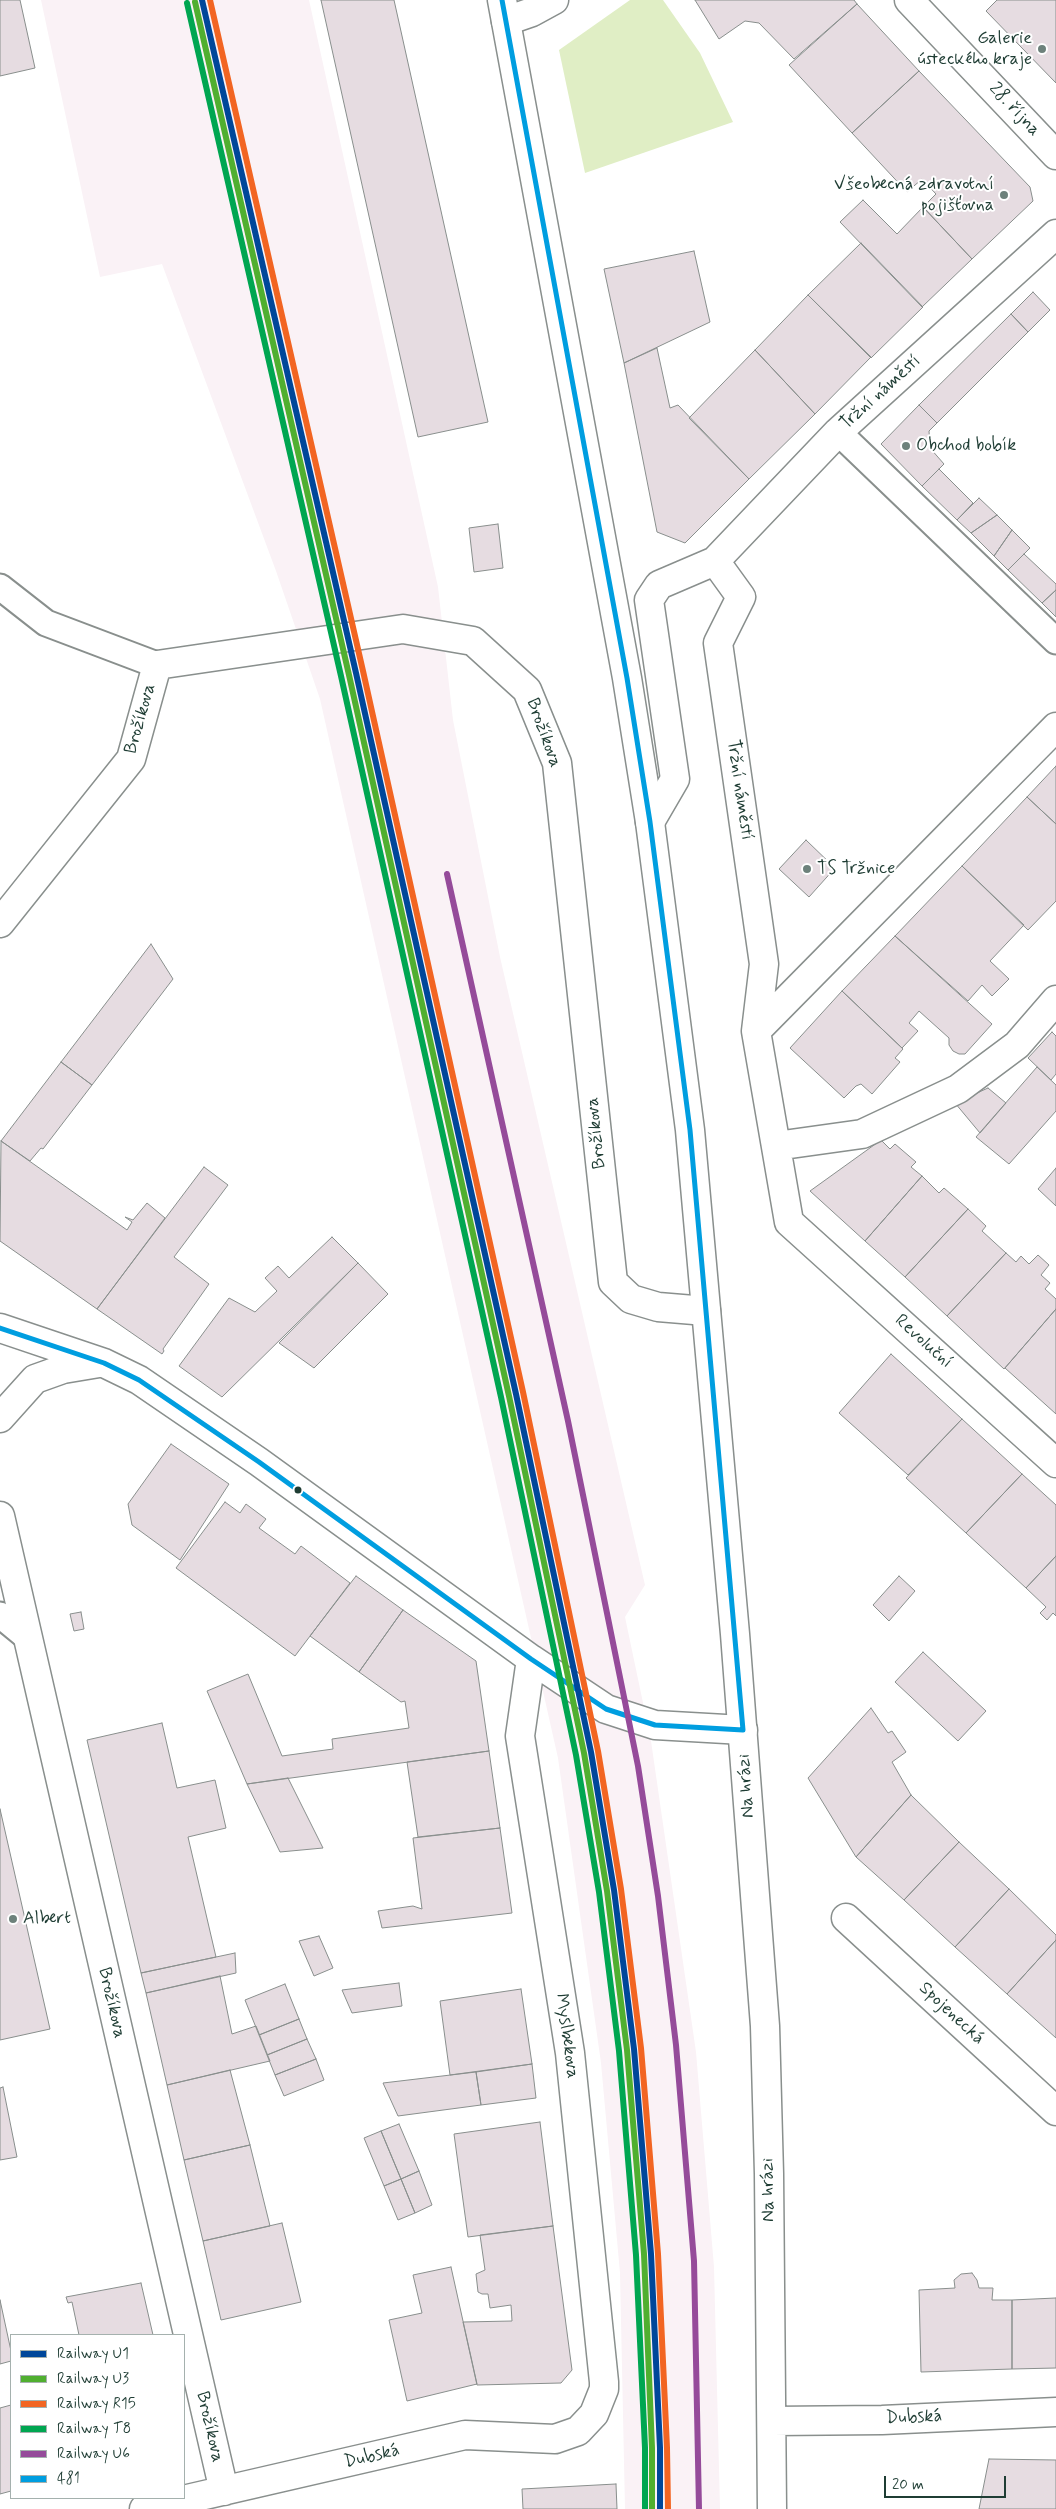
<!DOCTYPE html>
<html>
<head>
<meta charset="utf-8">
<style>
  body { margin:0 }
  #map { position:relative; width:1056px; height:2509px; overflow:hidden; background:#fff; font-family:Mynerve,sans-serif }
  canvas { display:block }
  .legend { position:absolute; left:10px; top:2334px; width:175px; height:165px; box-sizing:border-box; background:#fff; border:1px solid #a5b1ae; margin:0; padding:6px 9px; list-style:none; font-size:15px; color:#1f3d34 }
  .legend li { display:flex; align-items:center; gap:10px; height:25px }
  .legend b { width:25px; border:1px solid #a5b1ae }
  .scale { position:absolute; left:884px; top:2476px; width:122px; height:22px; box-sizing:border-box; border:2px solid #1f3d34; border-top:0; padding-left:6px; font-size:15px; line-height:18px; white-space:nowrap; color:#1f3d34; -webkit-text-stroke:4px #fff; paint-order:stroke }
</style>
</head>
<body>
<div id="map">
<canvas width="1056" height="2509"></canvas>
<ul class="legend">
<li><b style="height:6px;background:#00479a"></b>Railway U1</li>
<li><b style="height:6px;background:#50af30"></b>Railway U3</li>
<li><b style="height:6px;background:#f26522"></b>Railway R15</li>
<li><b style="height:6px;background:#00a651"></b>Railway T8</li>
<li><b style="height:6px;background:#954b9a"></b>Railway U6</li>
<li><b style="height:6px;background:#009ee0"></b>481</li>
</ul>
<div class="scale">20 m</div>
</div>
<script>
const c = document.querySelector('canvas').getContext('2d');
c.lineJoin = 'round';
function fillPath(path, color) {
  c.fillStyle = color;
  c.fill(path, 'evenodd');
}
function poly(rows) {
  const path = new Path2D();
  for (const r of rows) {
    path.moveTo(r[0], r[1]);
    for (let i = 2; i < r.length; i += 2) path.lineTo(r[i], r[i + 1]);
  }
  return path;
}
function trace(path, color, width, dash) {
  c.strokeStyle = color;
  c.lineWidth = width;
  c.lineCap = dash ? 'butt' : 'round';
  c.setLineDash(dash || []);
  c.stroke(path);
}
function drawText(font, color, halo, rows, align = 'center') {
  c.font = font + ' Mynerve,sans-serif';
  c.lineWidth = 4;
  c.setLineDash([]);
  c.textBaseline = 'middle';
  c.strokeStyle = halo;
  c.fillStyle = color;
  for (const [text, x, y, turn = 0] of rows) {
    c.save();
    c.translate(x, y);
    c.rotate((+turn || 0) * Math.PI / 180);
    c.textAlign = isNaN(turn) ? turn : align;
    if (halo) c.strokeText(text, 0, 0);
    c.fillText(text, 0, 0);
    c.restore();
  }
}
fillPath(poly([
  [41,0,309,0,438,587,453,720,500,957,645,1585,625,1617,651,1741,696,2052,714,2267,720,2509,625,2509,620,2273,601,2063,558,1758,320,699,276,571,162,264,100,277]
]), '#faf2f6');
fillPath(poly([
  [630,0,663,0,700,53,733,122,585,173,559,50]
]), '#e0eec5');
const building = poly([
  [0,0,20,0,35,68,0,76,0,0],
  [321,0,394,0,488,422,418,437,321,0],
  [695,0,854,0,857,4,794,59,759,23,745,21,719,39,695,0],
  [997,0,1056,0,1056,83,986,11,997,0],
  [857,4,919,71,852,133,789,65,857,4],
  [919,71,1030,187,1033,201,972,259,923,207,936,194,922,179,907,192,852,133,919,71],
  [863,200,897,234,923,207,972,259,922,307,840,222,863,200],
  [861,243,923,307,871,358,808,295,861,243],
  [694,251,710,322,624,363,604,269,694,251],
  [1033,292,1050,310,1028,332,1011,314,1033,292],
  [808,295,871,357,815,414,755,350,808,295],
  [1011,314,1028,332,937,423,919,405,1011,314],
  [657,348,670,408,678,405,749,479,685,543,657,532,624,363,657,348],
  [755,350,815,414,749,479,689,418,755,350],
  [919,405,937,423,929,431,930,448,944,464,922,486,881,444,919,405],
  [939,469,973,503,957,520,922,486,939,469],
  [979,498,997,515,971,533,957,520,979,498],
  [997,515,1012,530,994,556,971,533,997,515],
  [498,524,503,568,474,572,469,528,498,524],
  [1012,530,1030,548,1008,570,994,556,1012,530],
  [1024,554,1056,584,1056,590,1042,603,1008,570,1024,554],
  [1056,590,1056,617,1042,603,1056,590],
  [1056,766,1056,824,1027,797,1056,766],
  [1027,797,1056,824,1056,901,1028,930,962,866,1027,797],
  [806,840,835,868,809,897,779,869,806,840],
  [962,866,1024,925,990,961,1009,979,992,996,982,985,968,1001,895,936,962,866],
  [895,936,992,1024,965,1054,959,1054,953,1051,949,1045,949,1038,919,1011,909,1023,918,1031,902,1048,842,991,895,936],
  [151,944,173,979,92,1085,61,1062,151,944],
  [842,991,903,1049,895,1058,900,1062,872,1094,861,1084,856,1086,844,1098,790,1048,842,991],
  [1052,1032,1056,1036,1056,1074,1051,1080,1028,1058,1052,1032],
  [61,1062,92,1085,43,1149,41,1148,30,1161,1,1141,61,1062],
  [1037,1067,1056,1085,1056,1111,1009,1164,976,1137,1037,1067],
  [988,1088,1006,1103,980,1133,955,1103,988,1088],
  [881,1140,890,1149,895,1144,916,1162,911,1167,922,1176,865,1241,810,1191,881,1140],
  [1,1141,127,1230,132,1222,125,1217,133,1220,147,1203,165,1218,97,1309,0,1241,1,1141],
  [204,1167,228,1185,174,1257,209,1284,163,1349,164,1351,162,1354,97,1309,204,1167],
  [1056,1168,1056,1206,1038,1189,1056,1168],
  [922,1176,939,1193,944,1188,968,1209,905,1277,865,1241,922,1176],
  [968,1209,986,1226,982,1231,1006,1253,947,1316,905,1277,968,1209],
  [332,1237,358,1263,222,1397,179,1366,229,1298,255,1312,277,1291,265,1278,278,1266,289,1278,332,1237],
  [1006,1253,1016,1262,1021,1256,1029,1264,1038,1255,1049,1265,1041,1275,1050,1283,1045,1289,1056,1299,1056,1309,1004,1369,947,1316,1006,1253],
  [358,1263,388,1294,314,1368,279,1343,358,1263],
  [1056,1309,1056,1414,1005,1368,1056,1309],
  [891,1354,962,1419,908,1475,839,1413,891,1354],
  [962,1419,1022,1474,966,1533,906,1478,962,1419],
  [171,1444,229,1484,180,1560,132,1525,128,1504,171,1444],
  [1022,1474,1056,1505,1056,1556,1026,1588,966,1533,1022,1474],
  [225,1502,240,1513,246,1504,266,1519,259,1528,295,1554,301,1546,350,1583,295,1656,176,1568,225,1502],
  [1056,1556,1056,1616,1053,1613,1047,1620,1040,1613,1046,1607,1026,1588,1056,1556],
  [356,1576,403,1610,359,1672,310,1636,356,1576],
  [899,1576,915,1591,889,1621,873,1605,899,1576],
  [403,1610,476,1661,489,1751,247,1784,207,1691,248,1674,282,1756,333,1749,332,1739,409,1728,405,1701,401,1702,359,1672,403,1610],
  [81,1612,84,1629,74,1631,70,1614,81,1612],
  [923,1652,986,1711,958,1741,895,1682,923,1652],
  [871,1708,888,1733,892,1731,906,1752,892,1762,911,1795,856,1857,808,1778,871,1708],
  [162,1723,177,1788,215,1780,226,1828,188,1837,216,1957,141,1973,87,1740,162,1723],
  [489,1751,500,1828,418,1837,407,1762,489,1751],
  [288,1778,323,1848,280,1852,247,1784,288,1778],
  [911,1795,959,1842,904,1900,856,1857,911,1795],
  [0,1809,50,2029,0,2040,0,1809],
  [500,1828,512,1913,382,1928,378,1911,413,1906,422,1909,413,1838,500,1828],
  [959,1842,1009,1889,955,1947,904,1900,959,1842],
  [1009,1889,1056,1935,1056,1940,1007,1994,955,1947,1009,1889],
  [319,1936,333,1968,314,1976,299,1941,319,1936],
  [1056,1940,1056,2038,1007,1994,1056,1940],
  [235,1953,236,1973,146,1993,141,1973,235,1953],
  [220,1976,232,2034,256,2026,270,2061,167,2085,146,1993,220,1976],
  [399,1983,402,2006,352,2013,342,1990,399,1983],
  [285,1984,299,2019,259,2035,245,2000,285,1984],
  [521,1989,532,2064,450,2075,440,2001,521,1989],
  [299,2019,307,2039,267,2055,259,2035,299,2019],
  [307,2039,316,2059,275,2075,267,2055,307,2039],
  [316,2059,324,2080,284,2096,275,2075,316,2059],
  [532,2064,536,2098,481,2105,476,2072,532,2064],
  [230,2070,250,2145,184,2160,167,2085,230,2070],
  [476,2072,481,2105,398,2116,383,2083,476,2072],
  [3,2087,17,2157,0,2160,0,2088,3,2087],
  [540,2122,553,2226,468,2237,454,2134,540,2122],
  [399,2124,419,2171,401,2179,381,2131,399,2124],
  [381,2131,401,2179,384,2186,364,2138,381,2131],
  [250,2145,270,2226,203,2241,184,2160,250,2145],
  [419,2171,432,2205,415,2213,401,2179,419,2171],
  [401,2179,415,2213,398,2220,384,2186,401,2179],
  [282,2223,301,2302,221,2320,203,2241,282,2223],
  [553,2226,572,2370,561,2383,477,2385,463,2322,512,2321,511,2305,490,2308,488,2294,482,2294,478,2292,476,2274,485,2270,480,2235,553,2226],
  [451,2267,477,2384,407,2401,389,2320,422,2313,413,2275,451,2267],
  [972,2273,977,2280,979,2288,993,2288,992,2300,1012,2300,1012,2369,921,2372,919,2290,955,2288,954,2280,961,2274,972,2273],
  [141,2283,153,2335,79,2335,72,2302,68,2303,66,2297,141,2283],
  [1056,2298,1056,2368,1012,2369,1012,2300,1056,2298],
  [0,2300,11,2351,11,2361,0,2364,0,2300],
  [11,2405,11,2491,0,2494,0,2408,11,2405],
  [989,2459,1056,2460,1056,2509,979,2509,989,2459],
  [616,2484,617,2509,523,2509,522,2489,616,2484]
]);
fillPath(building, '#e6dce1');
trace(building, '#898f8d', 1);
const lane = poly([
  [838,432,1056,641],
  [0,587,46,623,157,665],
  [0,1615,27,1637]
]);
const street = poly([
  [909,0,1056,155],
  [506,21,532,12,554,0],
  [1056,234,838,432,715,561,741,597,718,643,764,964,756,1031,789,1222,1056,1463],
  [650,822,675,779,649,600,659,585,715,561],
  [0,923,131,759,157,665,403,629,473,641,527,690,557,763,613,1282,631,1299,658,1307,706,1311],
  [756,1031,1056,727],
  [776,1146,862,1134,958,1089,1017,1045,1056,1000],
  [0,1328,104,1363,139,1380,259,1462,531,1659,606,1709,655,1725,743,1730],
  [0,1418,35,1379,63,1369,99,1363],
  [0,1516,224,2491],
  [846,1918,1056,2111],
  [144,2509,465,2435,555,2439,578,2431,594,2414,604,2389,604,2382,570,2053,520,1736,531,1659]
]);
const secondary = poly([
  [502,0,627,678,650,822,690,1130,735,1634,765,2026,769,2174,772,2509],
  [773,2421,882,2420,1056,2412]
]);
trace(lane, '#898f8d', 29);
trace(street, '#898f8d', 31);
trace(secondary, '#898f8d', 31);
trace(lane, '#fff', 25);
trace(street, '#fff', 28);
trace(secondary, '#fff', 28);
trace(poly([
  [502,0,627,678,650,822,690,1130,743,1730],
  [0,1328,104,1363,139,1380,259,1462,531,1659,606,1709,655,1725,743,1730]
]), '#009ee0', 5);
trace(poly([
  [202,0,356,673,516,1394,591,1752,614,1890,634,2049,651,2254,660,2448,660,2509]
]), '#00479a', 6);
trace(poly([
  [195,2,349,675,509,1396,584,1753,607,1891,627,2050,644,2254,652,2448,652,2509]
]), '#50af30', 6);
trace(poly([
  [210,0,363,671,523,1392,598,1751,621,1889,641,2048,658,2254,667,2448,668,2509]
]), '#f26522', 6);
trace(poly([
  [187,3,341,676,501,1397,576,1755,599,1892,619,2051,636,2255,645,2448,645,2509]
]), '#00a651', 6);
trace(poly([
  [447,874,568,1421,638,1766,658,1896,676,2045,694,2261,699,2509]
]), '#954b9a', 6);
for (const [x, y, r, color] of [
  [1042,49,5,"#6d817b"],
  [1004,195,5,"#6d817b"],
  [906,446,5,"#6d817b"],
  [807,869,5,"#6d817b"],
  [298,1490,4.5,"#1f3d34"],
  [13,1919,5,"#6d817b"]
]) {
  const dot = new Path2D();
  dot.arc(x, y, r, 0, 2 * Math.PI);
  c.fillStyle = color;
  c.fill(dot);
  trace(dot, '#fff', 2);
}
drawText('18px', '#1f3d34', '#fff', [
  ["Galerie",1032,39,"right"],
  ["ústeckého kraje",1032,60,"right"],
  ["Všeobecná zdravotní",994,185,"right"],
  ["pojišťovna",994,206,"right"],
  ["Obchod bobík",916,446],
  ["TS Tržnice",817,869],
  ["Albert",23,1919]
], 'left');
drawText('18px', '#1f3d34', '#fff', [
  ["28. října",1014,110,47],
  ["Tržní náměstí",881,393,-42],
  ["Brožíkova",141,719,-74],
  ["Brožíkova",543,733,70],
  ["Tržní náměstí",739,790,82],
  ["Brožíkova",597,1133,-96],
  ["Revoluční",923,1342,42],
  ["Na hrázi",747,1786,-94],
  ["Brožíkova",111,2003,77],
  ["Spojenecká",951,2014,43],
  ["Myslbekova",566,2036,82],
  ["Na hrázi",769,2190,-91],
  ["Dubská",914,2418,-2],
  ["Brožíkova",209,2427,77],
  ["Dubská",372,2457,-13]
]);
</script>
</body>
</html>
